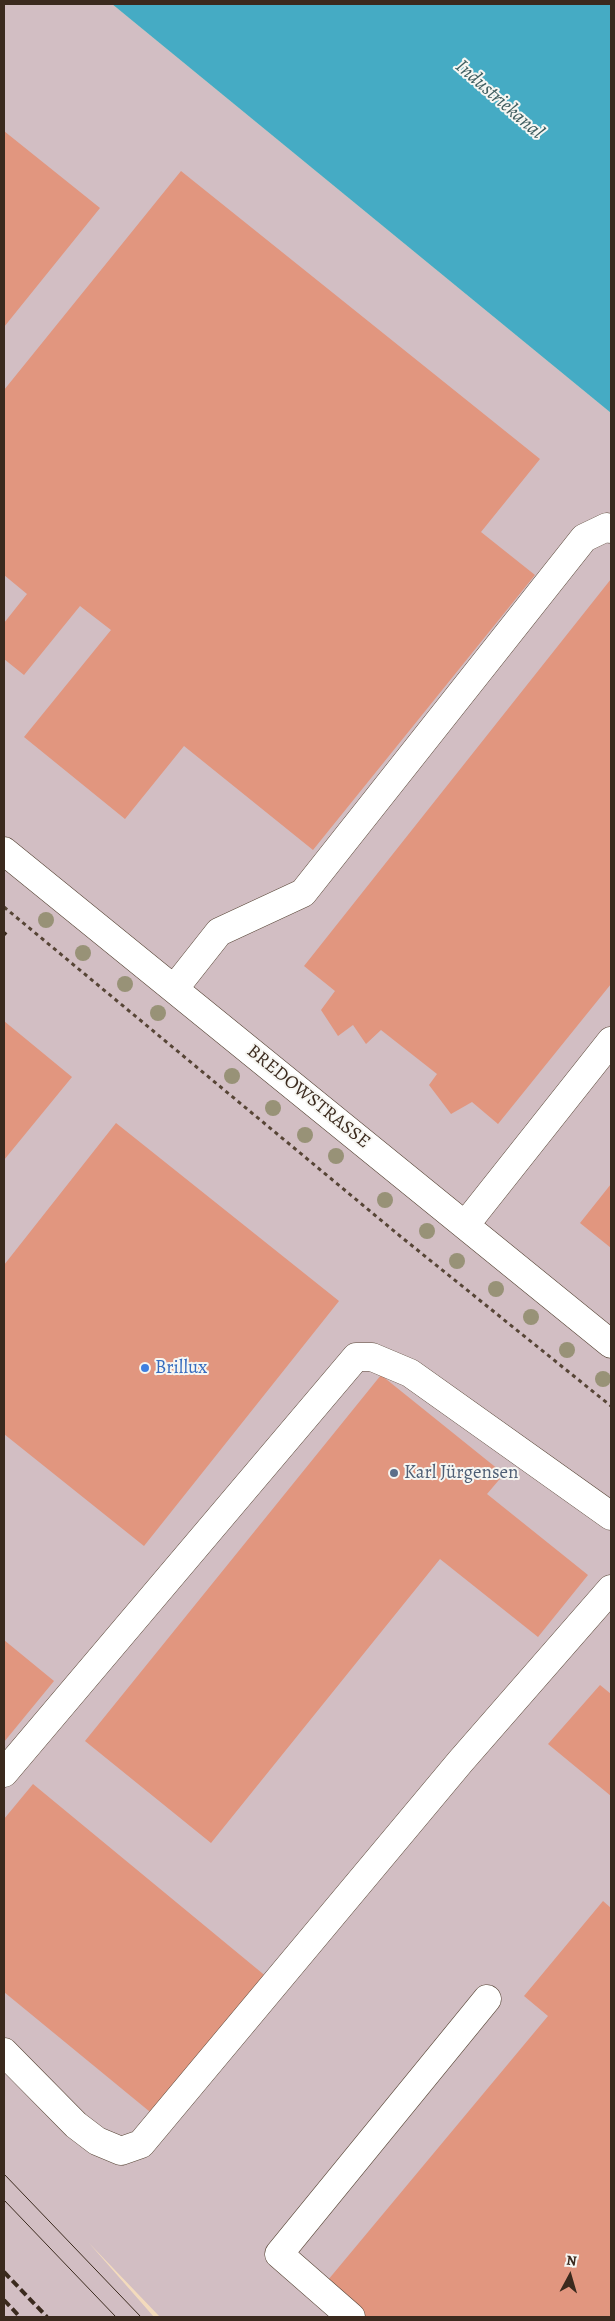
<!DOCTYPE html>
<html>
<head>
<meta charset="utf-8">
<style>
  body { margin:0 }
  #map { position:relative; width:615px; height:2321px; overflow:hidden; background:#f3dbbd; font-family:Alegreya,serif }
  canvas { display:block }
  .frame { position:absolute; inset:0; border:5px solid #3b2a1e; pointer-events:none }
  .north { position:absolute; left:545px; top:2251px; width:50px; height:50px; -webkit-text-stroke:4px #f6f6f2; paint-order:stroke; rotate:6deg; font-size:14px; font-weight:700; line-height:20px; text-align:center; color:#3b2a1e }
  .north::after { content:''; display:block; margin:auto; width:18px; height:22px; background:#3b2a1e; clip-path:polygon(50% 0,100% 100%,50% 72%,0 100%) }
</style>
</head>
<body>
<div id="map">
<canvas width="615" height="2321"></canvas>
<div class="frame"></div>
<div class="north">N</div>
</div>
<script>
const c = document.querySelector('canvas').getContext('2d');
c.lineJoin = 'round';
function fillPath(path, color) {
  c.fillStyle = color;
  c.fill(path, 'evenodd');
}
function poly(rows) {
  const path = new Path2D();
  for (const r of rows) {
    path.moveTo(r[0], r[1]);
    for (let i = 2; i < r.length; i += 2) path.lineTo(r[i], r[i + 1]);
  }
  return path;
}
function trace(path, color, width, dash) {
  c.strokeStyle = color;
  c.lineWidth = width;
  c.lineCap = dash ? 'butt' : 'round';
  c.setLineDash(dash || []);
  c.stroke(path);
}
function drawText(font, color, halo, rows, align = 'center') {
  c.font = font + ' Alegreya,serif';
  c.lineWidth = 4;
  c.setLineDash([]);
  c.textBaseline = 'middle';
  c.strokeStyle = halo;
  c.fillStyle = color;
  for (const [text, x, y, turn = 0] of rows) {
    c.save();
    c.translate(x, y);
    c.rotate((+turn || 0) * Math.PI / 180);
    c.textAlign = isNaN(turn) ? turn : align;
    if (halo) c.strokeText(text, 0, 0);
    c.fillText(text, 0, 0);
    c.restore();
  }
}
fillPath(poly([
  [4,4,112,4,611,413,611,2317,160,2317,89,2243,154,2317,4,2317]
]), '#d2bec3');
fillPath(poly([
  [112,4,611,4,611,413]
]), '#45abc4');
fillPath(poly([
  [4,131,100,208,4,327],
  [181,171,540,459,481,532,535,575,313,850,184,746,125,819,24,737,111,630,80,606,24,675,4,659,4,623,27,594,4,575,4,390],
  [611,579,611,984,498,1124,472,1102,451,1114,429,1085,437,1074,381,1030,366,1044,353,1025,338,1036,321,1010,335,991,304,966],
  [4,1021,72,1077,4,1160],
  [116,1123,339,1301,144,1546,4,1434,4,1265],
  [611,1184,611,1248,580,1223],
  [381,1375,504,1474,487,1494,588,1575,538,1637,440,1559,211,1843,85,1741],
  [4,1640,54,1681,4,1742],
  [600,1685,611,1694,611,1796,548,1744],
  [33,1784,268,1978,155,2116,4,1992,4,1819],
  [603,1901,611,1908,611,2317,361,2317,323,2286,548,2016,524,1996]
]), '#e1967f');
const minor = poly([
  [4,851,611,1344],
  [174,989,219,932,303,893,584,538,607,527,611,529],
  [466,1224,611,1041],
  [4,1773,356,1357,372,1357,410,1373,611,1516],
  [4,2052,76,2125,97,2141,121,2151,141,2144,460,1762,611,1589],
  [351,2317,279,2254,487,1999]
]);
trace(minor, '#574536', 29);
trace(poly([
  [4,907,400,1236,611,1406]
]), '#574536', 3, [4, 4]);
trace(minor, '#fff', 28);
trace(poly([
  [4,2174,141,2317],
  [4,2200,116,2317]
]), '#3b2a1e', 1);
trace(poly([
  [4,933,6,935],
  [4,2272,47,2317],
  [4,2300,20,2317]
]), '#3b2a1e', 4, [8, 4]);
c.fillStyle = '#989277';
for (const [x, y] of [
  [46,920],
  [83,953],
  [125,984],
  [158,1013],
  [232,1076],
  [273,1108],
  [305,1135],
  [336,1156],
  [385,1200],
  [427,1231],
  [457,1261],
  [496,1289],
  [531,1317],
  [567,1350],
  [603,1379]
]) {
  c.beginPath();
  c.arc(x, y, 8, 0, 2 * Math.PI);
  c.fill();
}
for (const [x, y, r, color] of [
  [145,1368,5,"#3f7fe0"],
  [394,1473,5,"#5c6f8a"]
]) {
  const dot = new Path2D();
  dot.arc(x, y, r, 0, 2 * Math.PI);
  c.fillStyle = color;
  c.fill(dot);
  trace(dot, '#f6f6f2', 2);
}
drawText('19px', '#3b2a1e', '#f6f6f2', [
  ["BREDOWSTRASSE",308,1097,39]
]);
drawText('19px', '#366cbe', '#f6f6f2', [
  ["Brillux",155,1368]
], 'left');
drawText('19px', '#4e5e75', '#f6f6f2', [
  ["Karl Jürgensen",404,1473]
], 'left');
drawText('italic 20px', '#3f5e60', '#f6f6f2', [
  ["Industriekanal",499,100,41]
]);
</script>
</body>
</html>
